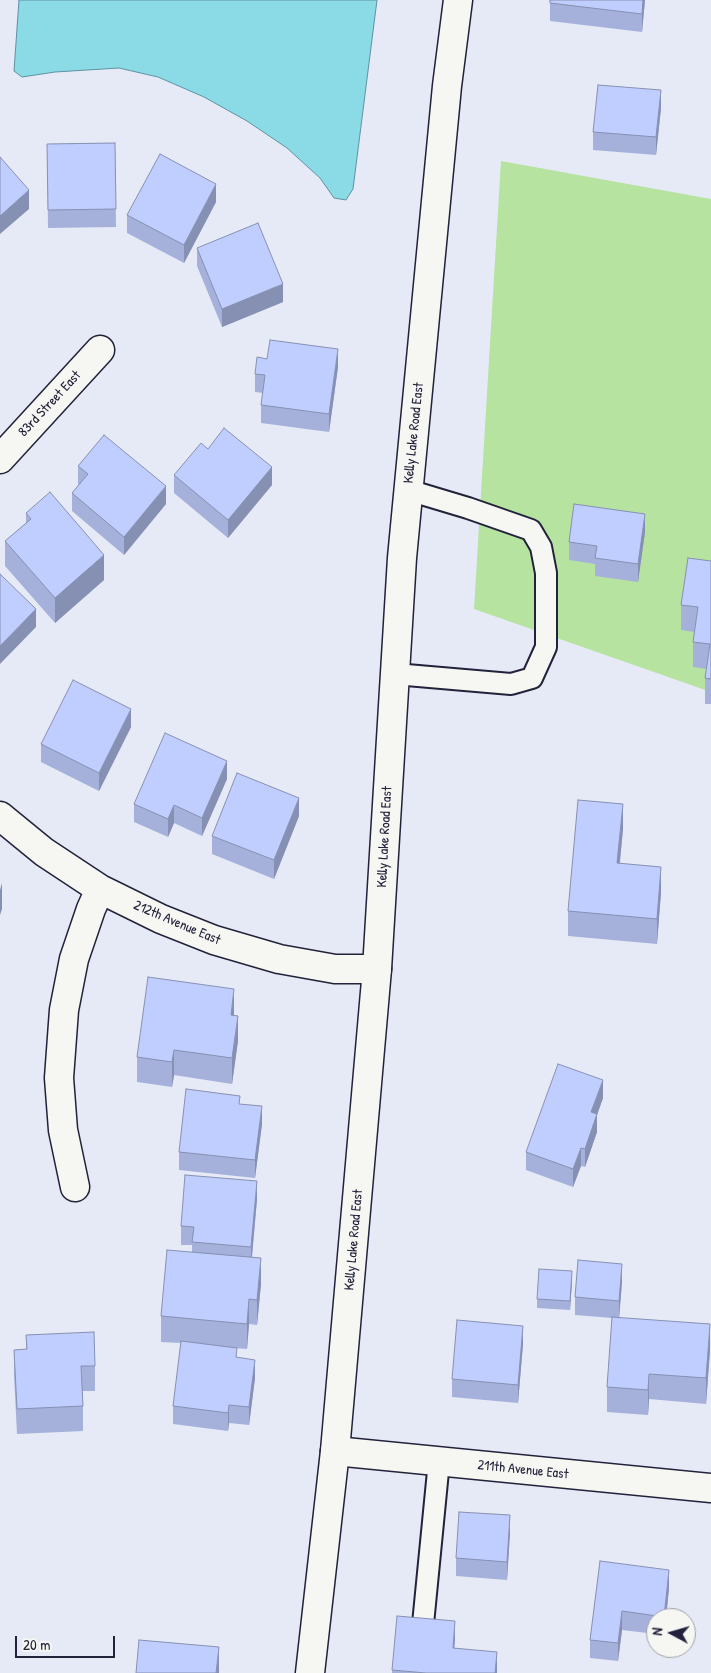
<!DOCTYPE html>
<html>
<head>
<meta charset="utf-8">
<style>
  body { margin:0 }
  #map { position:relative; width:711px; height:1673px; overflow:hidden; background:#e6eaf6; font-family:"Patrick Hand",sans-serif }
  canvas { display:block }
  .north { position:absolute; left:646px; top:1608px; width:50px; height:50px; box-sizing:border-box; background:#f6f6f2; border:1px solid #a1a1a9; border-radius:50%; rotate:276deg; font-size:14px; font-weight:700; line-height:20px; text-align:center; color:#22223b }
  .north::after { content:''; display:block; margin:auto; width:18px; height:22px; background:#22223b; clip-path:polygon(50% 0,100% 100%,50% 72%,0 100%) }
  .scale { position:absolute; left:15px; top:1636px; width:100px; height:22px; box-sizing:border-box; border:2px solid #22223b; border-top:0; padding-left:6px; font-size:15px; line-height:18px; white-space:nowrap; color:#22223b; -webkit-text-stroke:4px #f6f6f2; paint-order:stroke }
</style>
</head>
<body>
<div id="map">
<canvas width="711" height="1673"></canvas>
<div class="north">N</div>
<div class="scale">20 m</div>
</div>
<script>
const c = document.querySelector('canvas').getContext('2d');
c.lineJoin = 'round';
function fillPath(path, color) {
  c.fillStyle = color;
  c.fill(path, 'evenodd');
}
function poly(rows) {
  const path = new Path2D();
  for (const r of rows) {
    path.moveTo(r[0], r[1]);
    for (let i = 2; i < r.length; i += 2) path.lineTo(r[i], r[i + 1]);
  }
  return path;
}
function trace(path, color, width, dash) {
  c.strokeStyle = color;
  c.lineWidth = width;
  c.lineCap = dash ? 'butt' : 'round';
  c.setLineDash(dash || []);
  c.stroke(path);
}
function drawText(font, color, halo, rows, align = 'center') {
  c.font = font + ' "Patrick Hand",sans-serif';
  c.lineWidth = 4;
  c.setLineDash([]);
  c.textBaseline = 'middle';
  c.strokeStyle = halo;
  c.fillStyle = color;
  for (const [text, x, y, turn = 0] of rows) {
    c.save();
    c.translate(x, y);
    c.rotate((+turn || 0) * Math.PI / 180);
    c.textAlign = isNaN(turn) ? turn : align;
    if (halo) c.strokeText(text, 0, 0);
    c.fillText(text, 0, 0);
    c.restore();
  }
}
fillPath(poly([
  [501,161,711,199,711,692,474,609]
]), '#b7e3a1');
const water = poly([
  [19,0,377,0,353,189,346,200,334,198,320,178,287,148,247,121,204,97,158,77,119,68,55,72,22,77,14,71,19,0]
]);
fillPath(water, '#8adbe5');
trace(water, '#6091a1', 1);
const service = poly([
  [395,674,511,684,532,678,546,647,546,573,541,547,531,530,468,508,408,490],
  [423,1624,439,1461]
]);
const minor = poly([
  [0,459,100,350],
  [0,816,44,852,100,889,161,919,214,940,279,959,335,969,377,969],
  [75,1187,63,1130,59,1078,64,1010,74,959,91,909,100,889],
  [335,1451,711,1488]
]);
const tertiary = poly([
  [310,1673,335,1451,377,969,402,558,447,86,458,0]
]);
trace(service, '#22223b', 24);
trace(minor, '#22223b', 31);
trace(tertiary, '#22223b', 31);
trace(service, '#f6f6f2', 20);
trace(minor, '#f6f6f2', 28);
trace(tertiary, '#f6f6f2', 28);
fillPath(poly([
  [645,0,642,32,550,21,550,3],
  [661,108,656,155,593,150,593,132],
  [115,143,116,227,48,228,47,144],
  [216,202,184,263,127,233,127,215],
  [197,248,283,302,222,327,197,266],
  [338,367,329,432,261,423,261,405,263,393,255,392,255,374],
  [208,449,272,485,228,538,174,493,174,475],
  [78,466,166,504,124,555,72,511,72,493,79,484,78,484],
  [26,513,104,580,55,623,5,566,5,541,26,523],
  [645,532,638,582,595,576,595,564,569,560,569,542],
  [711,561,711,704,705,704,705,678,707,669,693,667,693,642,694,632,681,630,681,605],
  [131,727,99,791,41,762,41,744],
  [227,779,202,836,174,823,168,837,134,822,134,804],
  [299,816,274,879,212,854,212,836],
  [623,829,620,863,661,892,657,944,568,936,568,911],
  [234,1015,238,1041,232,1084,174,1075,172,1087,137,1082,137,1057],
  [603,1098,597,1115,597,1132,585,1167,581,1166,573,1187,526,1170,526,1152],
  [240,1104,262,1124,255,1178,179,1170,179,1152],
  [257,1199,252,1258,261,1284,257,1325,249,1324,247,1349,233,1348,237,1357,255,1378,249,1425,229,1423,228,1431,173,1424,173,1406,181,1343,161,1342,161,1316,192,1253,192,1245,181,1245,181,1226],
  [572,1281,570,1310,537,1308,537,1299],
  [622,1282,619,1317,710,1350,706,1404,649,1399,648,1415,607,1412,607,1387,612,1318,575,1315,575,1297],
  [26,1335,95,1366,95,1391,83,1391,83,1431,17,1434,14,1375,14,1350,26,1349],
  [523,1344,518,1403,452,1397,452,1379],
  [510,1533,507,1580,456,1576,456,1558],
  [600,1561,669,1588,666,1618,656,1618,656,1634,622,1630,618,1661,590,1658,590,1640],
  [455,1639,454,1648,497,1673,392,1673,392,1670]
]), '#a5b1db');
fillPath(poly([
  [643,0,645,0,642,32,642,14],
  [661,90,661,108,656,155,656,137],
  [216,184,216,202,184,263,184,245],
  [29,190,29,209,0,234,0,216],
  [283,284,283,302,222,327,222,309],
  [338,349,338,367,329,432,329,414],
  [272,467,272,485,228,538,228,520],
  [166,486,166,504,124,555,124,537],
  [645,514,645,532,638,582,638,564],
  [104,555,104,580,55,623,55,598],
  [36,609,36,627,0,664,0,646],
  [131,709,131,727,99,791,99,773],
  [227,761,227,779,202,836,202,818],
  [299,798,299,816,274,879,274,860],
  [623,804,623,829,617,888,617,863],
  [174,805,174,823,168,837,168,819],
  [661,867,661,892,657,944,657,919],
  [2,883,2,909,0,915,0,890],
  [234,989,234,1015,231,1040,231,1015],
  [238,1016,238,1041,232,1084,232,1058],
  [174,1050,174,1075,172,1087,172,1062],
  [603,1080,603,1098,597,1115,597,1132,585,1167,585,1149,591,1112],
  [262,1106,262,1124,255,1178,255,1160],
  [581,1148,581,1166,573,1187,573,1169],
  [257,1181,257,1199,251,1265,251,1247],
  [261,1258,261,1284,257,1325,257,1300],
  [622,1264,622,1282,619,1319,619,1301],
  [572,1271,572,1281,570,1310,570,1301],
  [249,1299,249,1324,247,1349,247,1324],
  [710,1324,710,1350,706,1404,706,1378],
  [523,1326,523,1344,518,1403,518,1385],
  [255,1360,255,1378,249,1425,249,1407],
  [649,1374,649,1399,648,1415,648,1390],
  [229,1405,229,1423,228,1431,228,1413],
  [510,1515,510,1533,507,1580,507,1562],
  [669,1570,669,1588,666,1618,664,1618],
  [622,1611,622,1630,618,1661,618,1643],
  [455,1621,455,1639,453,1666,453,1648],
  [219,1647,219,1673,216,1673],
  [497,1652,497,1673,495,1673]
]), '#8690b2');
const building = poly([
  [550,0,643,0,642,14,550,3,550,0],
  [598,85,661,90,656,137,593,132,598,85],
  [115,143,116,209,48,210,47,144,115,143],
  [160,154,216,184,184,245,127,215,160,154],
  [0,157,29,190,0,216,0,157],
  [258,223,283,284,222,309,197,248,258,223],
  [270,340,338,349,329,414,261,405,265,375,255,374,257,357,267,359,270,340],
  [224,428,272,467,228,520,174,475,201,443,208,449,224,428],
  [104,435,166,486,124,537,72,493,88,474,78,466,104,435],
  [50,492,104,555,55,598,5,541,31,519,26,513,50,492],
  [574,504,645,514,638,564,595,558,597,546,569,542,574,504],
  [688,558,711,561,711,679,705,678,710,644,693,642,698,607,681,605,688,558],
  [0,574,36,609,0,646,0,574],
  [73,680,131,709,99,773,41,744,73,680],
  [165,733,227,761,202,818,174,805,168,819,134,804,165,733],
  [237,773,299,798,274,860,212,836,237,773],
  [578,800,623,804,617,863,661,867,657,919,568,911,578,800],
  [148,977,234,989,231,1015,238,1016,232,1058,174,1050,172,1062,137,1057,148,977],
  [558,1064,603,1080,591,1112,597,1114,585,1149,581,1148,573,1169,526,1152,558,1064],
  [186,1089,240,1096,239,1104,262,1106,255,1160,179,1152,186,1089],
  [185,1175,257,1181,251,1247,192,1242,194,1227,181,1226,185,1175],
  [167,1250,261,1258,257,1300,249,1299,247,1324,161,1316,167,1250],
  [578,1260,622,1264,619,1301,575,1297,578,1260],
  [539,1269,572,1271,570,1301,537,1299,539,1269],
  [612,1317,710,1324,706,1378,649,1374,648,1390,607,1387,612,1317],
  [457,1320,523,1326,518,1385,452,1379,457,1320],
  [94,1332,95,1366,81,1366,83,1406,17,1409,14,1350,27,1349,26,1335,94,1332],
  [181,1341,237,1348,236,1357,255,1360,249,1407,229,1405,228,1413,173,1406,181,1341],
  [459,1512,510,1515,507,1562,456,1558,459,1512],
  [600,1561,669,1570,664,1617,622,1611,618,1643,590,1640,600,1561],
  [397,1616,455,1621,453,1648,497,1652,495,1673,426,1673,392,1670,397,1616],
  [139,1640,219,1647,216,1673,136,1673,139,1640]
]);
fillPath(building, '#c0ceff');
trace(building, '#8690b2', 1);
drawText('14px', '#22223b', '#f6f6f2', [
  ["83rd Street East",50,404,-47],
  ["Kelly Lake Road East",414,433,-84],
  ["Kelly Lake Road East",385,837,-87],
  ["212th Avenue East",177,923,23],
  ["Kelly Lake Road East",354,1240,-85],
  ["211th Avenue East",523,1470,6]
]);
</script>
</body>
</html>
